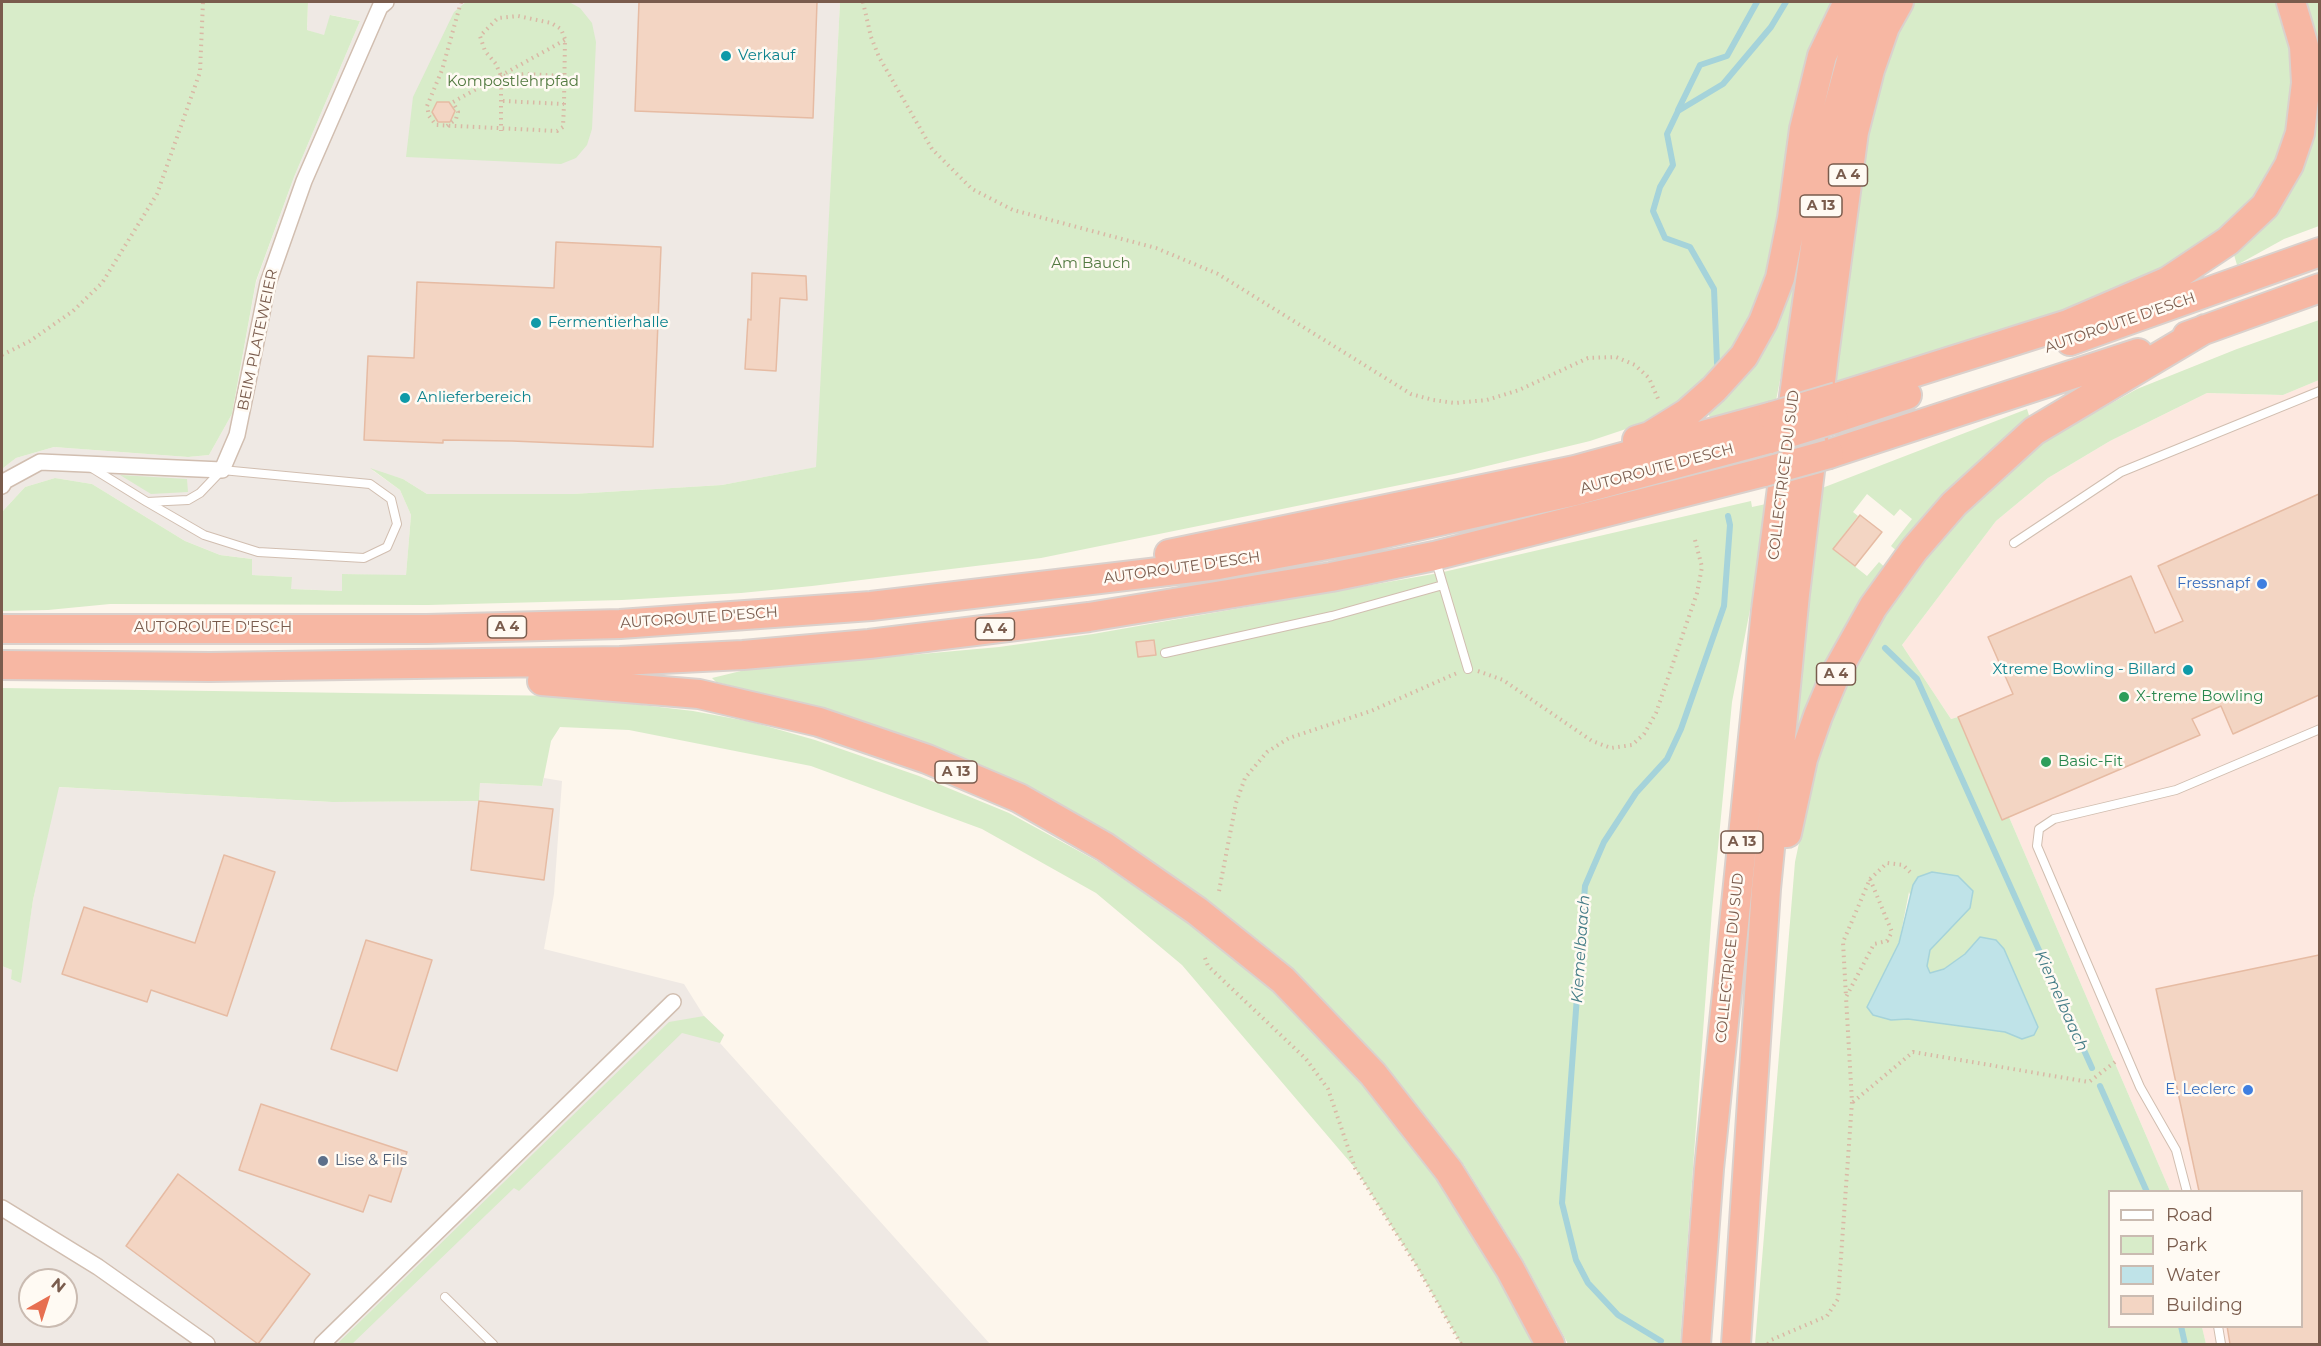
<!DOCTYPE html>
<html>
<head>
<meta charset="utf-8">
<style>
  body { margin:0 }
  #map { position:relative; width:2321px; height:1346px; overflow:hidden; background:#fdf6ec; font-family:Montserrat,sans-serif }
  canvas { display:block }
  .frame { position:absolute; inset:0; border:3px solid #7a5c4d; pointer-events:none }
  .legend { position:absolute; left:2108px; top:1190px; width:195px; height:138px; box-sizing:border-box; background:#fffaf3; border:2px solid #cabbb1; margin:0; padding:8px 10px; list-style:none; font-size:18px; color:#7a5c4d }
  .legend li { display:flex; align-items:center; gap:12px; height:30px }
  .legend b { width:30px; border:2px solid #cabbb1 }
  .north { position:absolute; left:18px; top:1268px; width:60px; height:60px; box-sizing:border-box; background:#fffaf3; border:2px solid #cabbb1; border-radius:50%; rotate:39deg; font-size:16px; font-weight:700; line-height:24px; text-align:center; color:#7a5c4d }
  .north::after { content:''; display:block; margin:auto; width:21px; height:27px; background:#e76f51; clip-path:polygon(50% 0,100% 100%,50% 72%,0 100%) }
</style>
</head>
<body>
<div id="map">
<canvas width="2321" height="1346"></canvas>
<div class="frame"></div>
<ul class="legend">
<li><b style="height:8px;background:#fff"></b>Road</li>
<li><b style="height:16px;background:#d8ecc9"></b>Park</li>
<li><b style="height:16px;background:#bfe3e8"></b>Water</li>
<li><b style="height:16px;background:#f3d5c3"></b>Building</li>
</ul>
<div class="north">N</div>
</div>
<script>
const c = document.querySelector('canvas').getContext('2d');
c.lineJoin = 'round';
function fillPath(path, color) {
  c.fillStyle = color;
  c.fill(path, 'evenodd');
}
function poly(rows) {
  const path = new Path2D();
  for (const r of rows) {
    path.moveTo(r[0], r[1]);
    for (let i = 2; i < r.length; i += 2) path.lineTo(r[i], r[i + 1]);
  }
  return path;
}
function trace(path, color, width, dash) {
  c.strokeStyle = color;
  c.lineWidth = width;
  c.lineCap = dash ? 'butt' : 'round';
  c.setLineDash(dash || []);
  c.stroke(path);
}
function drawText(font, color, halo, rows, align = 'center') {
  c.font = font + ' Montserrat,sans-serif';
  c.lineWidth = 5;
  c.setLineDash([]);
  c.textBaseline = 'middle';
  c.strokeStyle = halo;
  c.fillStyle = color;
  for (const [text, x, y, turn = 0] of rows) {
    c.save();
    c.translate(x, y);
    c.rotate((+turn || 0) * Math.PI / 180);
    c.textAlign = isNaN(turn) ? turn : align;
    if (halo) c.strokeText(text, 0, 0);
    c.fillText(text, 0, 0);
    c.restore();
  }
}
fillPath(poly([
  [2319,380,2319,1344,2206,1344,2202,1327,2302,1326,2302,1192,2170,1191,2009,817,2002,820,1958,717,1951,719,1902,645,1996,521,2048,478,2110,441,2207,393,2283,395]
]), '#fde8e0');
fillPath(poly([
  [308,2,840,2,817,467,722,485,573,494,427,494,403,479,372,470,400,490,411,515,406,576,343,574,342,591,291,589,291,577,252,575,252,559,220,555,185,541,92,484,55,478,25,487,2,512,2,469,16,458,54,447,188,457,209,455,232,414,256,282,294,177,360,21,331,15,324,36,307,30],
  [544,778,562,781,554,894,544,949,684,984,704,1016,724,1035,720,1043,990,1344,2,1344,2,966,12,970,20,982,33,900,58,787,332,802,479,801,480,783,542,786],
  [30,1280,66,1280,66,1316,30,1316]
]), '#efe9e4');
fillPath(poly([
  [2,2,308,2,307,30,324,35,330,15,360,21,294,177,256,281,232,414,209,455,188,457,54,447,16,458,2,469],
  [466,2,569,2,580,8,592,23,596,42,592,129,587,145,576,158,561,164,406,157,413,97,454,12],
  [840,2,1835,2,1781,209,1769,270,1753,317,1733,350,1683,400,1644,423,1590,441,1454,474,1041,558,812,586,741,593,622,600,428,605,110,604,48,610,2,611,2,512,25,487,55,478,92,484,185,541,220,555,252,559,252,575,292,577,291,589,342,591,342,574,406,575,411,515,400,490,370,468,403,479,427,494,573,494,722,485,816,467],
  [1913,2,2276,2,2291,46,2294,79,2288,128,2278,156,2255,198,2227,231,2167,271,2067,313,1833,390,1868,135,1896,35],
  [2299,2,2319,2,2319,226,2284,239,2237,265,2232,248,2298,167],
  [1849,23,1775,406,1711,423,1707,407,1750,360,1833,55],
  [2319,320,2319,380,2283,395,2207,393,2110,441,2048,478,1996,521,1902,645,1951,719,1958,717,2002,819,2009,817,2170,1191,2110,1192,2110,1326,2202,1327,2206,1344,1755,1344,1795,862,1816,762,1831,719,1881,615,1925,556,1964,511,2042,442,2137,389,2237,349],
  [1909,892,1930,950,1927,966,1930,973,1944,969,1965,954,1980,937,2004,949,2022,1039,2005,1032,1908,1019,1891,1020,1867,1007,1899,943],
  [2027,409,2032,425,1900,554,1891,546,1912,519,1900,509,1894,516,1867,494,1853,512,1858,516,1833,549,1867,576,1879,562,1888,570,1788,759,1817,490],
  [120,475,187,479,188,492,151,494],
  [1751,501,1752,507,1766,504,1757,574,1732,702,1712,910,1680,1344,1568,1344,1524,1262,1464,1165,1387,1068,1293,971,1208,902,1110,834,1027,789,932,746,824,709,716,682,712,678,745,670,999,647,1093,634,1439,573],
  [2,688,566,696,693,711,752,722,815,740,919,776,1009,813,1097,861,1185,921,1272,990,1364,1081,1438,1179,1497,1275,1535,1344,1461,1344,1416,1265,1355,1168,1182,965,1096,893,982,829,811,766,629,730,560,727,551,741,542,786,480,783,479,801,332,802,59,787,33,900,21,983,11,979,12,970,2,966],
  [704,1016,724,1035,720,1043,682,1033,519,1191,514,1188,352,1344,337,1344,669,1022]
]), '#d8ecc9');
const water = poly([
  [1932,872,1958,876,1973,891,1970,908,1930,950,1927,966,1930,973,1944,969,1965,954,1980,937,1996,940,2004,949,2038,1027,2034,1035,2022,1039,2005,1032,1908,1019,1891,1020,1873,1015,1867,1007,1899,943,1913,885,1918,877,1932,872]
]);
fillPath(water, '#bfe3e8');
trace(water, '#a5d3da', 1.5);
trace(poly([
  [1678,110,1700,65,1727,56,1757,2],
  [1717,363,1714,289,1690,247,1665,238,1653,211,1660,187,1673,165,1667,134,1678,111,1723,84,1771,27,1786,2],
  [1885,648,1917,679,2092,1068],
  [2100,1086,2147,1192],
  [2181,1326,2185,1344],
  [1661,1341,1618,1315,1588,1283,1576,1260,1562,1203,1585,886,1604,842,1636,793,1667,759,1681,729,1724,606,1730,525,1728,516]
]), '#a5d3da', 6);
const building = poly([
  [639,2,817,2,813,118,635,111,639,2],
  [437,102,449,102,455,111,450,122,438,122,432,112,437,102],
  [556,242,661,247,653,447,512,441,443,440,443,443,364,440,368,356,414,358,417,282,554,288,556,242],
  [752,273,806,276,807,300,780,298,776,371,745,369,748,319,751,320,752,273],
  [2319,494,2319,695,2233,734,2221,706,2192,719,2200,735,2002,820,1958,717,2013,694,1988,637,2131,576,2155,633,2183,621,2158,566,2319,494],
  [1860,515,1882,532,1855,566,1833,549,1860,515],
  [1154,640,1156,655,1138,657,1136,642,1154,640],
  [479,801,553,809,544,880,471,870,479,801],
  [224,855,275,872,227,1016,151,990,147,1002,62,974,84,907,195,943,224,855],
  [366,940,432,960,397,1071,331,1049,366,940],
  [2319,955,2319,1344,2230,1344,2227,1326,2301,1326,2301,1191,2199,1191,2156,989,2319,955],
  [261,1104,407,1152,391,1202,369,1195,363,1212,239,1170,261,1104],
  [178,1174,310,1274,258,1344,126,1246,178,1174]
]);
fillPath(building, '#f3d5c3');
trace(building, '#e6bba3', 1.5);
const lane = poly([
  [92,468,147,502],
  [222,470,370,484,391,499,397,524,387,547,364,558,258,552,204,535,147,502,188,500,200,493,222,470],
  [2014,543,2121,472,2320,391],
  [1436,561,1443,585],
  [1165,653,1332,616,1443,585,1468,669],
  [2187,1192,2176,1150,2140,1087,2037,846,2039,829,2054,819,2176,790,2320,729],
  [445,1297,493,1344],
  [2218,1326,2221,1344]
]);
const street = poly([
  [2,486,5,481,40,462,222,470,237,435,268,283,304,181,380,7,386,2],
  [2,1208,98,1267,207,1344],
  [322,1344,673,1002]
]);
const highway = poly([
  [2187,336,2320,288],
  [2070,341,2320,252],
  [1837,397,2068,324,2168,281,2228,241,2265,206,2289,165,2300,133,2306,83,2304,46,2291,2],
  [1834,419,1907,395],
  [1637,440,1650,436,1687,413,1714,389,1744,356,1763,322,1780,278,1792,218,1804,129,1822,56,1848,2],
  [1829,454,2138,353],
  [1169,554,1575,470,1773,416],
  [2,629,427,629,620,624,871,606,1218,565,1359,539,1575,491,1769,439],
  [2,665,210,667,620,661,743,655,869,644,1089,617,1331,577,1434,556,1764,472],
  [542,681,699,694,819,722,927,759,1019,798,1105,847,1197,911,1283,980,1373,1074,1449,1171,1510,1269,1550,1344],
  [1787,833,1803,759,1818,716,1837,671,1873,607,1914,550,1954,504,2034,431,2205,329],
  [1696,1344,1709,1169,1766,610,1799,358,1832,130,1852,57,1876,2],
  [1736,1344,1766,889,1795,594,1824,356,1854,132,1870,70,1885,27,1899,2]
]);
trace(lane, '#d1beb0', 10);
trace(street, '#d1beb0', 18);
trace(highway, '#dad1cd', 32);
trace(poly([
  [461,2,442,70,427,106,429,116,436,125,557,131,563,127,564,104,565,39,561,29,551,23,518,16,498,18,480,36,485,51,496,64,501,76,525,74,564,76],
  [863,2,871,37,879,57,932,149,972,189,1013,210,1156,248,1218,274,1411,394,1433,400,1455,403,1487,400,1519,390,1588,358,1616,357,1635,365,1649,378,1659,401],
  [501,76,501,131],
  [503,101,564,104],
  [447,126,456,119,458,112,453,102,565,40],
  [2,355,30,341,73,311,102,283,157,194,200,72,203,2],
  [1478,671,1503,680,1592,741,1611,748,1632,745,1644,734,1656,713,1697,593,1702,567,1695,540],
  [1870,879,1887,863,1903,865,1910,872],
  [1219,891,1236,803,1245,778,1267,752,1289,738,1371,711,1457,673],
  [1205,958,1208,966,1306,1059,1328,1089,1355,1168,1416,1265,1461,1344],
  [1853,1102,1913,1052,2089,1082,2115,1062],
  [1768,1344,1771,1340,1827,1316,1838,1299,1852,1102,1846,997,1874,944,1887,941,1892,932,1870,879,1843,942,1846,997]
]), '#d9b8a5', 4, [1.5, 4.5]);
trace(lane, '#fff', 8);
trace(street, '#fff', 15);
trace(highway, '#f7b7a3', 28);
const highwayBridge = poly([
  [1773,416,1837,397],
  [1769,439,1834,419],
  [1764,472,1829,454]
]);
trace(highwayBridge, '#dad1cd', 32, []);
trace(highwayBridge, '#f7b7a3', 28);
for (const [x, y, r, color] of [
  [726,56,6,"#0f9aa8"],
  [536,323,6,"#0f9aa8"],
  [405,398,6,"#0f9aa8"],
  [2262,584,6,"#3f7fe0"],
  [2188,670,6,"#0f9aa8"],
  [2124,697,6,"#2e9e5b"],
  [2046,762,6,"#2e9e5b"],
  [2248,1090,6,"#3f7fe0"],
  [323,1161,6,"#5c6f8a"]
]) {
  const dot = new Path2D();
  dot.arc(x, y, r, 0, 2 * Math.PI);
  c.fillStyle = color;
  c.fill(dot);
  trace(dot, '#fffaf3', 2);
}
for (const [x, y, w] of [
  [1848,175,39],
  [1821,206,42],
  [507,627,39],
  [995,629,39],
  [1836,674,39],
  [956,772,42],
  [1742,842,42]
]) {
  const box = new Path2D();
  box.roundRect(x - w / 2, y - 11, w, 22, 4.5);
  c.fillStyle = '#fffaf3';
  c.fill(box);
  trace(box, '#7a5c4d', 1.5);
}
drawText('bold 14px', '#7a5c4d', null, [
  ["A 4",1848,175],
  ["A 13",1821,206],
  ["A 4",507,627],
  ["A 4",995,629],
  ["A 4",1836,674],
  ["A 13",956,772],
  ["A 13",1742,842]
]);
drawText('15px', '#0d838f', '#fffaf3', [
  ["Verkauf",738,56],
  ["Fermentierhalle",548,323],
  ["Anlieferbereich",417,398],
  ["Xtreme Bowling - Billard",2176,670,"right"]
], 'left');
drawText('15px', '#537a41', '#fffaf3', [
  ["Kompostlehrpfad",513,82],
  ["Am Bauch",1091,264]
]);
drawText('15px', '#7a5c4d', '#fffaf3', [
  ["AUTOROUTE D'ESCH",2120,323,-19],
  ["BEIM PLATEWEIER",258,340,-78],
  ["AUTOROUTE D'ESCH",1657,469,-15],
  ["COLLECTRICE DU SUD",1784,475,-83],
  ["AUTOROUTE D'ESCH",1182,568,-8],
  ["AUTOROUTE D'ESCH",699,618,-4],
  ["AUTOROUTE D'ESCH",213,628],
  ["COLLECTRICE DU SUD",1730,958,-84]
]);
drawText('15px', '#366cbe', '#fffaf3', [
  ["Fressnapf",2250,584],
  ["E. Leclerc",2236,1090]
], 'right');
drawText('15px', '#27864d', '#fffaf3', [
  ["X-treme Bowling",2136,697],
  ["Basic-Fit",2058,762]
], 'left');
drawText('15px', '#4e5e75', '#fffaf3', [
  ["Lise & Fils",335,1161]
], 'left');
drawText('italic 16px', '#437c86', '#fffaf3', [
  ["Kiemelbaach",1581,949,-86],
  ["Kiemelbaach",2061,1001,66]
]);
</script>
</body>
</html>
